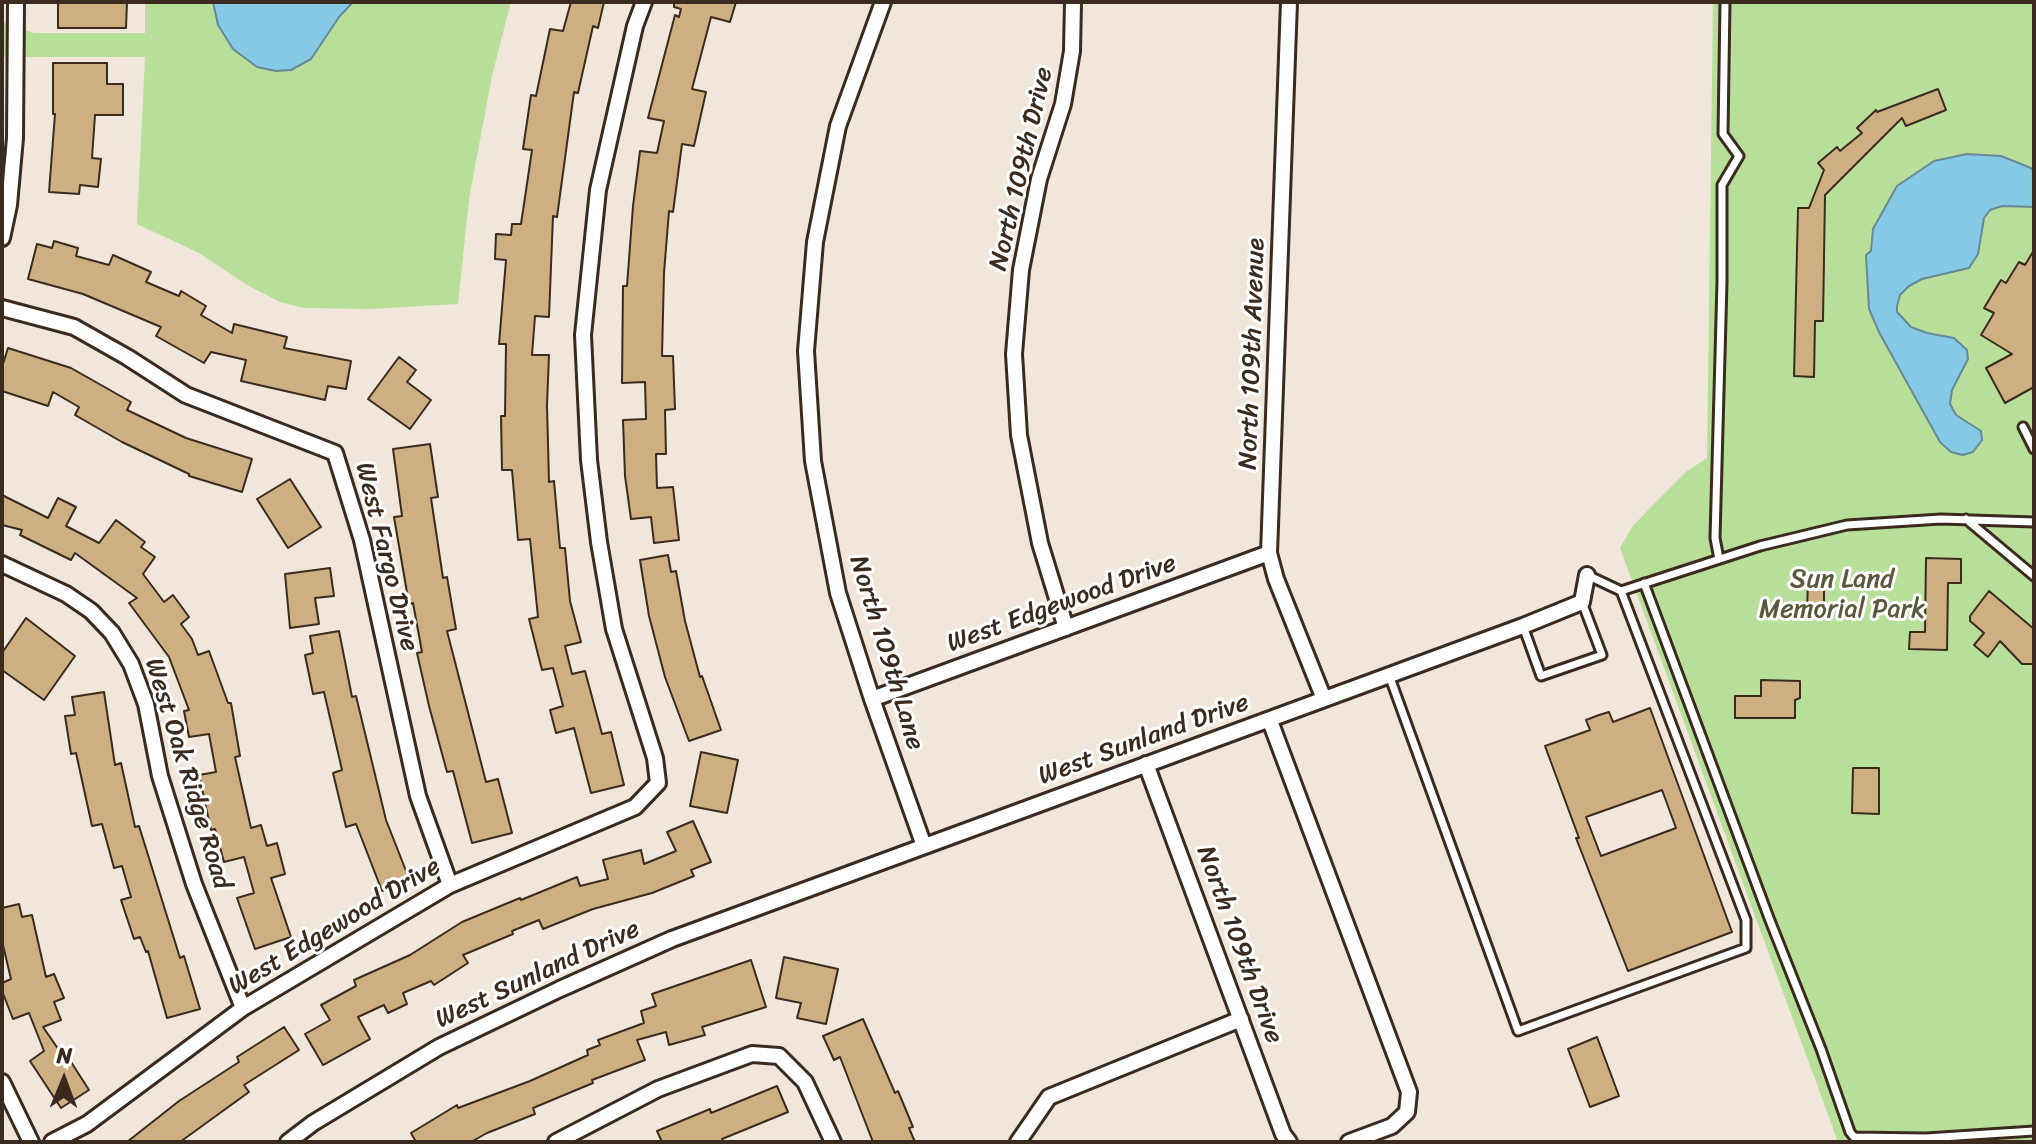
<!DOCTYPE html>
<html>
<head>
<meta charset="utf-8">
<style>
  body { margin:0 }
  #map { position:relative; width:2036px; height:1144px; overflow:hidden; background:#f0e7da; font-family:Sriracha,sans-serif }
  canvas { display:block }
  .frame { position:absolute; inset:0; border:4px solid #3b2a1e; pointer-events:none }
  .north { position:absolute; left:24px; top:1040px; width:80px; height:80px; -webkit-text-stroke:6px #fff; paint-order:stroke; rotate:1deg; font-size:22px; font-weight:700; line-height:32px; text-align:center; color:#3b2a1e }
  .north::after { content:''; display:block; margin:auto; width:28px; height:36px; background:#3b2a1e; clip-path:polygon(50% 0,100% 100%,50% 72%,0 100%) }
</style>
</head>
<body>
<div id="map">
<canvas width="2036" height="1144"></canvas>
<div class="frame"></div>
<div class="north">N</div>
</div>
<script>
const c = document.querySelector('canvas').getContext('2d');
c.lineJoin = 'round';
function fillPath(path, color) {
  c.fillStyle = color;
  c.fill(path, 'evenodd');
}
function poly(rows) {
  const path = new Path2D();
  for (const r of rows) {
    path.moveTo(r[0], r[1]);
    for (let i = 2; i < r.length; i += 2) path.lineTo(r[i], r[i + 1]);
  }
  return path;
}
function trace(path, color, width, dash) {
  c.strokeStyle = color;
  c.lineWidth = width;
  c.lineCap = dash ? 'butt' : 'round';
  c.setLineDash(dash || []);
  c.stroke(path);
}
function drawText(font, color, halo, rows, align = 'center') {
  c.font = font + ' Sriracha,sans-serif';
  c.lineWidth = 6;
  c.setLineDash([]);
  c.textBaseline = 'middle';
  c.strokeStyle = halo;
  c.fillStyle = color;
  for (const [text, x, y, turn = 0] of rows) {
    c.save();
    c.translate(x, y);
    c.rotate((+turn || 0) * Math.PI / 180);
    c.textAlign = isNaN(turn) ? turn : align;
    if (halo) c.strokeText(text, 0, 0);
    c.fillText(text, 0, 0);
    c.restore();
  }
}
fillPath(poly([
  [145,2,511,2,492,76,469,199,458,304,369,309,304,308,280,302,247,285,199,253,137,224,145,57,3,57,2,61,2,22,34,33,145,33],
  [1713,2,2034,2,2034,1142,1838,1142,1620,548,1632,527,1650,508,1687,471,1707,458]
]), '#b8df9a');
const water = poly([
  [213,2,353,2,339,17,311,59,291,70,276,71,257,67,233,49,218,25,213,2],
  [1967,154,2001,156,2031,168,2034,171,2034,207,2002,206,1990,210,1984,218,1978,254,1969,268,1922,279,1909,286,1900,295,1897,306,1897,312,1911,327,1927,333,1954,338,1967,350,1968,359,1952,390,1950,404,1956,415,1981,431,1982,440,1973,452,1963,455,1951,452,1940,442,1880,334,1869,309,1866,255,1871,251,1873,229,1897,186,1934,161,1967,154]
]);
fillPath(water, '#85c9e6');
trace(water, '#678996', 2);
const building = poly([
  [58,2,127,2,126,28,58,28,58,2],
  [571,2,604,2,598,28,593,26,578,93,574,92,557,217,553,216,549,317,535,316,532,355,549,355,547,405,549,482,554,481,560,548,565,548,570,601,581,642,565,646,572,674,585,671,602,734,611,732,624,785,591,793,574,728,556,733,550,710,563,706,553,668,542,670,529,619,538,617,530,539,518,540,512,470,502,470,501,416,505,416,506,344,499,344,506,260,495,259,496,234,511,235,512,224,521,224,532,150,523,149,531,95,536,96,550,29,563,31,571,2],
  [674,2,736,2,730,22,711,17,692,89,706,92,694,146,682,144,673,212,669,211,664,273,662,356,673,356,675,409,665,410,666,454,656,454,657,488,673,487,679,540,654,543,651,517,631,519,625,476,623,420,646,419,645,382,622,383,623,286,627,286,633,206,640,151,657,153,664,121,648,118,675,15,679,17,681,9,674,7,674,2],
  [53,63,107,63,107,84,123,84,123,115,95,115,92,158,101,159,98,187,80,185,79,194,49,192,55,114,53,114,53,63],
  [1938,89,1946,110,1906,126,1902,118,1825,195,1823,321,1815,321,1814,377,1794,376,1798,208,1809,208,1824,170,1818,163,1837,147,1840,151,1862,133,1857,128,1876,110,1877,112,1938,89],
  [54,241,78,248,76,256,109,265,113,255,151,272,146,282,179,296,181,291,206,306,201,315,232,333,234,324,287,337,284,348,351,361,346,389,328,386,325,400,241,381,246,360,211,352,204,363,156,336,161,327,83,294,28,279,37,244,52,248,54,241],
  [2034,250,2034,387,2005,403,1986,368,2012,354,1981,335,1994,313,1984,308,2001,280,2006,283,2019,262,2025,265,2034,250],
  [8,348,71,368,131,402,127,410,186,438,252,459,242,492,189,476,189,474,122,442,75,415,79,407,53,392,48,406,2,391,2,367,8,348],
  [399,357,416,370,407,382,431,400,410,429,368,399,399,357],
  [430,444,438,497,431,498,443,578,447,577,456,629,447,631,486,782,498,779,512,833,472,843,453,771,447,772,429,706,417,653,422,652,413,603,409,604,394,517,402,516,393,449,430,444],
  [290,479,321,527,288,548,257,499,290,479],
  [2,495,48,518,58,498,76,507,66,526,99,543,116,520,145,542,141,547,155,557,143,574,164,602,173,595,189,617,181,624,192,639,198,655,209,651,228,703,231,703,240,756,235,757,251,828,261,825,267,846,277,843,285,874,271,878,291,937,255,949,237,898,254,893,244,857,224,862,215,829,211,830,199,775,216,772,209,734,189,737,184,711,189,710,169,657,129,603,137,598,75,553,71,560,20,535,22,530,2,525,2,495],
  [668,555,671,572,676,571,685,621,700,677,702,676,721,730,689,741,665,677,649,616,640,560,668,555],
  [1926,558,1961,559,1961,583,1948,583,1947,650,1909,649,1910,632,1925,632,1926,558],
  [330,568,334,596,315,598,319,624,290,628,285,574,330,568],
  [1808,580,1824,580,1824,611,1807,611,1808,580],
  [1989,591,2034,629,2034,664,2022,664,2000,641,1988,657,1974,645,1984,633,1970,621,1970,616,1989,591],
  [26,618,75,656,44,700,2,670,2,653,26,618],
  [339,631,352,697,356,696,386,820,410,881,382,891,356,824,346,827,333,773,342,770,324,692,313,694,305,655,313,653,310,636,339,631],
  [1761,680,1800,681,1800,698,1795,700,1795,718,1735,718,1735,696,1761,696,1761,680],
  [104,692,115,765,121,763,135,827,139,826,180,958,184,956,200,1009,167,1018,148,951,146,952,140,937,134,939,121,900,131,897,122,866,114,868,102,824,92,826,76,753,71,754,65,716,75,715,72,697,104,692],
  [1650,708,1732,932,1628,971,1576,838,1579,838,1545,746,1590,730,1586,720,1599,715,1609,712,1613,722,1650,708],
  [1662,790,1676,828,1601,856,1586,817,1662,790],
  [701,752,738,760,727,813,690,806,701,752],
  [1853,768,1879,768,1879,814,1852,813,1853,768],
  [693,821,711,862,691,870,694,876,652,893,593,909,543,929,539,920,512,931,513,934,463,955,468,963,434,985,431,981,403,993,407,1004,388,1013,384,1005,358,1017,370,1039,323,1065,305,1034,330,1020,321,1005,356,986,354,980,410,955,462,922,520,898,521,900,577,877,580,886,608,879,603,860,641,850,644,864,676,851,667,832,693,821],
  [19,904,22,917,32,915,46,977,54,974,64,998,54,1002,61,1020,43,1027,61,1053,64,1051,89,1090,61,1108,30,1061,44,1051,29,1013,13,1019,2,991,2,983,11,979,2,941,2,908,19,904],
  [784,957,838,969,826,1024,797,1018,801,1003,776,998,784,957],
  [751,960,766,1007,702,1027,705,1035,669,1045,666,1032,637,1040,645,1060,592,1080,593,1083,533,1108,535,1114,487,1133,471,1142,416,1142,411,1133,457,1105,458,1108,530,1081,588,1055,587,1050,600,1045,598,1040,644,1023,641,1011,656,1006,652,994,751,960],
  [863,1019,895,1093,898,1091,913,1127,909,1128,915,1142,873,1142,840,1057,834,1060,823,1036,863,1019],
  [284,1027,299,1050,244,1085,249,1092,180,1142,127,1142,179,1101,239,1062,237,1057,284,1027],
  [1597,1037,1619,1096,1590,1107,1568,1049,1597,1037],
  [777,1086,788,1112,722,1139,724,1142,662,1142,657,1131,710,1109,711,1113,777,1086]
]);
fillPath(building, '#ceaf82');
trace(building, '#3b2a1e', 2);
const service = poly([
  [2023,427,2034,449],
  [1966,519,2034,576],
  [1719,559,1715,538,1722,282,1722,185,1739,156,1723,134,1725,2],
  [1587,575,1621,591,1760,546,1847,525,1941,519,2034,522],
  [1644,583,1769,918,1821,1049,1850,1132,1854,1137,1926,1138,2034,1131],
  [1523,626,1541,676,1602,655,1582,602],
  [1389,675,1518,1031,1746,948,1746,920,1621,591]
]);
const minor = poly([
  [883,2,838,126,815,242,806,351,813,461,838,593,872,699,924,846],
  [1289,2,1269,553,1276,579,1324,699],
  [2,238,9,205,15,138,16,2],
  [2,308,74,327,127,357,186,395,335,453,362,540,418,796,450,885],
  [2,564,66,594,91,611,112,633,131,664,146,704,160,776,194,884,243,1008],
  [1066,628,1040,543,1019,435,1014,354,1021,270,1039,179,1063,104,1072,51,1073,2],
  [872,699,1269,553],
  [1270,721,1409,1092,1407,1112,1392,1126,1349,1142],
  [1146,764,1283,1134,1289,1142],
  [2,1082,31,1142],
  [52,1142,87,1124,243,1008,450,885,635,807,658,783,655,758,614,629,599,542,589,460,583,335,598,190,635,26,644,2],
  [288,1142,313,1123,439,1047,560,989,672,939,1523,626,1582,602,1587,575],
  [556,1142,658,1089,752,1054,779,1056,805,1082,833,1142],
  [1018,1142,1049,1097,1241,1019]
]);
trace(service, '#3b2a1e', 13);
trace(minor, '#3b2a1e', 20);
trace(service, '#fff', 7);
trace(minor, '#fff', 14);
drawText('26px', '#3b2a1e', '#fff', [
  ["North 109th Drive",1022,169,-77],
  ["North 109th Avenue",1253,354,-88],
  ["West Fargo Drive",386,557,76],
  ["West Edgewood Drive",1062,604,-20],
  ["North 109th Lane",886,653,73],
  ["West Sunland Drive",1144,740,-20],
  ["West Oak Ridge Road",187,774,73],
  ["West Edgewood Drive",335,927,-31],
  ["North 109th Drive",1239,945,70],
  ["West Sunland Drive",538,975,-25]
]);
drawText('26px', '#5a573d', '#fff', [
  ["Sun Land",1842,580],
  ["Memorial Park",1842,610]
]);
</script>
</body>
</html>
